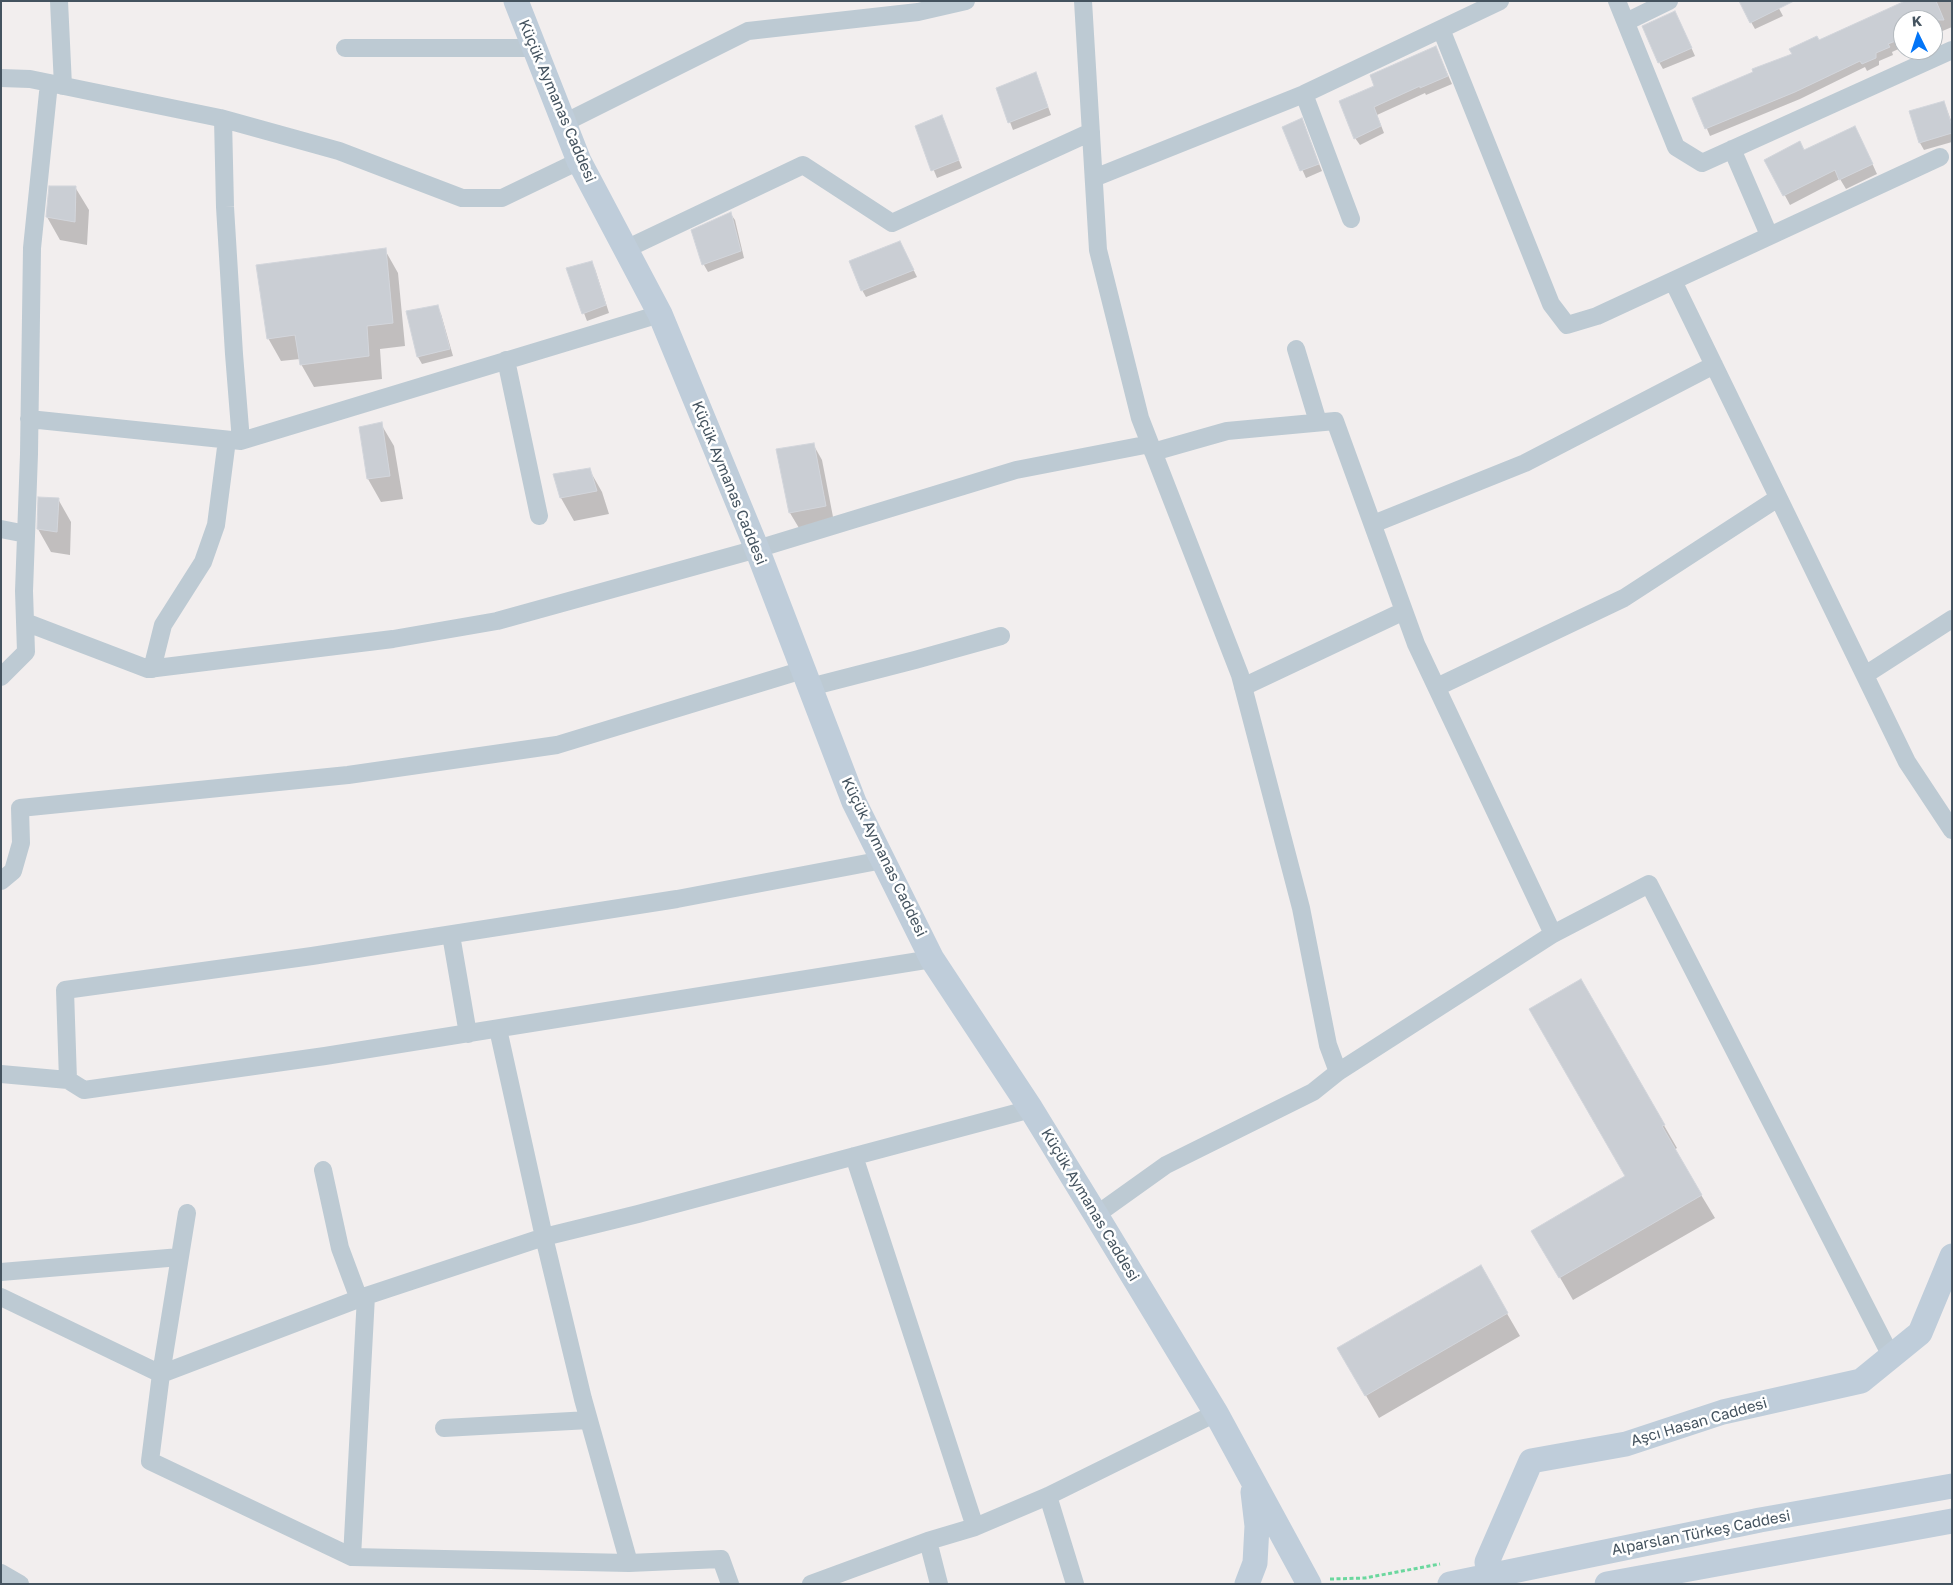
<!DOCTYPE html>
<html>
<head>
<meta charset="utf-8">
<style>
  body { margin:0 }
  #map { position:relative; width:1953px; height:1585px; overflow:hidden; background:#f2eeee; font-family:"Golos Text",sans-serif }
  canvas { display:block }
  .frame { position:absolute; inset:0; border:2px solid #44535f; pointer-events:none }
  .north { position:absolute; left:1893px; top:10px; width:50px; height:50px; box-sizing:border-box; background:#fff; border:1px solid #b4babf; border-radius:50%; rotate:356deg; font-size:14px; font-weight:700; line-height:20px; text-align:center; color:#44535f }
  .north::after { content:''; display:block; margin:auto; width:18px; height:22px; background:#0375f7; clip-path:polygon(50% 0,100% 100%,50% 72%,0 100%) }
</style>
</head>
<body>
<div id="map">
<canvas width="1953" height="1585"></canvas>
<div class="frame"></div>
<div class="north">K</div>
</div>
<script>
const c = document.querySelector('canvas').getContext('2d');
c.lineJoin = 'round';
function fillPath(path, color) {
  c.fillStyle = color;
  c.fill(path, 'evenodd');
}
function poly(rows) {
  const path = new Path2D();
  for (const r of rows) {
    path.moveTo(r[0], r[1]);
    for (let i = 2; i < r.length; i += 2) path.lineTo(r[i], r[i + 1]);
  }
  return path;
}
function trace(path, color, width, dash) {
  c.strokeStyle = color;
  c.lineWidth = width;
  c.lineCap = dash ? 'butt' : 'round';
  c.setLineDash(dash || []);
  c.stroke(path);
}
function drawText(font, color, halo, rows, align = 'center') {
  c.font = font + ' "Golos Text",sans-serif';
  c.lineWidth = 5;
  c.setLineDash([]);
  c.textBaseline = 'middle';
  c.strokeStyle = halo;
  c.fillStyle = color;
  for (const [text, x, y, turn = 0] of rows) {
    c.save();
    c.translate(x, y);
    c.rotate((+turn || 0) * Math.PI / 180);
    c.textAlign = isNaN(turn) ? turn : align;
    if (halo) c.strokeText(text, 0, 0);
    c.fillText(text, 0, 0);
    c.restore();
  }
}
fillPath(poly([
  [1775,1,1783,16,1755,29,1751,22],
  [1909,1,1952,1,1952,27,1933,35,1933,20,1903,20,1903,47,1892,52,1893,55,1879,61,1879,65,1867,71,1865,67,1800,99,1710,136,1694,98,1793,55],
  [1679,20,1695,56,1663,69,1659,62],
  [1436,48,1452,84,1426,95,1425,93,1377,115,1384,133,1360,145,1355,138,1376,87],
  [1036,73,1051,115,1013,130,997,88],
  [1944,102,1952,123,1952,142,1924,150,1920,143,1910,112],
  [1301,119,1322,171,1306,178,1283,127],
  [945,124,962,168,937,178,916,127],
  [1860,137,1877,174,1846,189,1840,179,1790,205,1766,160],
  [75,187,89,210,87,245,60,240,47,217],
  [730,213,735,220,744,258,708,272,704,265,693,231],
  [385,250,398,273,405,346,380,349,382,379,314,387,301,364,300,359,281,361,268,338],
  [904,250,917,277,866,297,862,290],
  [591,262,595,269,609,313,587,321,567,269],
  [437,307,441,314,453,356,422,364,418,357,408,312],
  [381,424,394,446,403,499,381,502,368,479],
  [813,444,822,460,834,522,799,528,790,513],
  [589,469,602,492,609,514,574,521,561,498],
  [58,499,71,522,70,555,51,552,38,529],
  [1581,981,1677,1148,1674,1150,1715,1218,1573,1300,1533,1231,1627,1177],
  [1480,1267,1520,1336,1379,1418,1339,1349]
]), '#0003');
const building = poly([
  [1739,1,1794,1,1750,23,1739,1],
  [1905,1,1936,1,1944,20,1903,20,1903,38,1888,44,1890,47,1876,53,1876,58,1862,64,1860,61,1795,92,1705,129,1692,98,1753,72,1752,69,1792,54,1789,49,1817,36,1819,40,1905,1],
  [1675,11,1692,48,1658,63,1642,26,1675,11],
  [1436,46,1448,76,1420,88,1420,86,1374,107,1381,126,1354,139,1339,101,1374,86,1370,75,1436,46],
  [1036,72,1048,107,1008,123,996,88,1036,72],
  [1944,101,1952,126,1952,133,1919,143,1909,111,1944,101],
  [942,115,959,160,931,171,915,126,942,115],
  [1302,118,1319,164,1300,171,1282,127,1302,118],
  [1855,126,1873,164,1839,180,1835,170,1783,196,1764,160,1800,141,1804,150,1855,126],
  [49,186,76,186,75,222,46,217,49,186],
  [731,212,741,251,702,265,691,230,731,212],
  [900,241,914,270,861,291,849,261,900,241],
  [386,248,393,323,367,326,369,356,300,365,295,335,267,339,256,265,386,248],
  [592,261,606,305,582,314,566,268,592,261],
  [438,305,450,349,417,357,406,311,438,305],
  [382,422,390,476,367,479,359,427,382,422],
  [814,443,826,506,789,513,776,449,814,443],
  [590,468,597,491,560,498,553,474,590,468],
  [38,497,59,498,57,532,37,529,38,497],
  [1581,979,1665,1125,1662,1126,1702,1195,1559,1278,1531,1231,1625,1176,1529,1009,1581,979],
  [1481,1265,1508,1313,1365,1396,1337,1348,1481,1265]
]);
fillPath(building, '#caced4');
trace(building, '#d2d5db', 1);
trace(poly([
  [1330,1579,1365,1578,1440,1564]
]), '#6bd79e', 3, [4, 2.5]);
trace(poly([
  [59,1,63,86],
  [1083,1,1098,250,1140,418,1240,675,1301,908,1328,1045,1338,1072],
  [1617,1,1676,147,1702,163,1952,50],
  [1626,22,1669,1],
  [1441,29,1551,304,1567,325,1597,316,1940,157],
  [345,48,534,48],
  [1,78,30,79,220,118,339,151,462,198,502,198,579,161],
  [1304,94,1351,219],
  [223,119,225,207,234,354,241,441],
  [564,123,748,31,918,12,966,1],
  [1732,149,1769,235],
  [1094,178,1304,94,1500,1],
  [626,249,803,165,892,223,1091,132],
  [1673,281,1907,762,1952,830],
  [1296,349,1318,422],
  [506,360,539,516],
  [29,419,241,441,660,314],
  [1153,452,1227,431,1335,421,1416,644,1553,934],
  [1373,524,1525,463,1714,365],
  [1,529,26,534],
  [25,622,148,669,393,639,497,621,757,549,1016,470,1150,444],
  [152,669,163,625,203,562,216,525,227,440],
  [1865,675,1952,619],
  [1,677,26,652,24,591,29,454,32,248,49,83],
  [810,687,915,660,1001,636],
  [1243,687,1404,611],
  [1437,687,1624,598,1778,498],
  [1,881,13,871,21,843,20,808,348,775,557,745,803,670],
  [451,935,468,1034],
  [498,1029,544,1237,583,1399,629,1563,721,1559,730,1584],
  [1,1074,68,1080,84,1090,325,1056,932,959],
  [68,1080,65,990,312,956,677,899,883,860],
  [854,1156,975,1527],
  [323,1170,340,1248,359,1299],
  [187,1213,161,1374,150,1461,352,1557,629,1563],
  [1096,1215,1166,1165,1313,1092,1338,1072,1553,934,1649,884,1891,1356],
  [1,1272,180,1257],
  [1,1297,161,1374,366,1296,544,1237,638,1214,1031,1109],
  [444,1428,589,1420],
  [1048,1496,1075,1584],
  [928,1541,939,1584],
  [352,1557,366,1296],
  [1,1573,20,1584],
  [811,1584,928,1541,975,1527,1048,1496,1216,1413]
]), '#bdcad3', 18);
trace(poly([
  [516,1,579,161,660,314,757,549,854,802,932,959,1031,1109,1096,1215,1216,1413,1309,1584],
  [1489,1577,1487,1562,1531,1461,1626,1444,1723,1412,1861,1381,1920,1333,1952,1256],
  [1247,1584,1255,1563,1257,1526,1253,1492],
  [1450,1584,1760,1520,1952,1486],
  [1607,1584,1952,1521]
]), '#bfcdda', 25);
drawText('15px', '#44535f', '#fff', [
  ["Küçük Aymanas Caddesi",557,101,67],
  ["Küçük Aymanas Caddesi",729,483,68],
  ["Küçük Aymanas Caddesi",884,857,64],
  ["Küçük Aymanas Caddesi",1090,1205,59],
  ["Aşcı Hasan Caddesi",1699,1422,-16],
  ["Alparslan Türkeş Caddesi",1701,1533,-11]
]);
</script>
</body>
</html>
